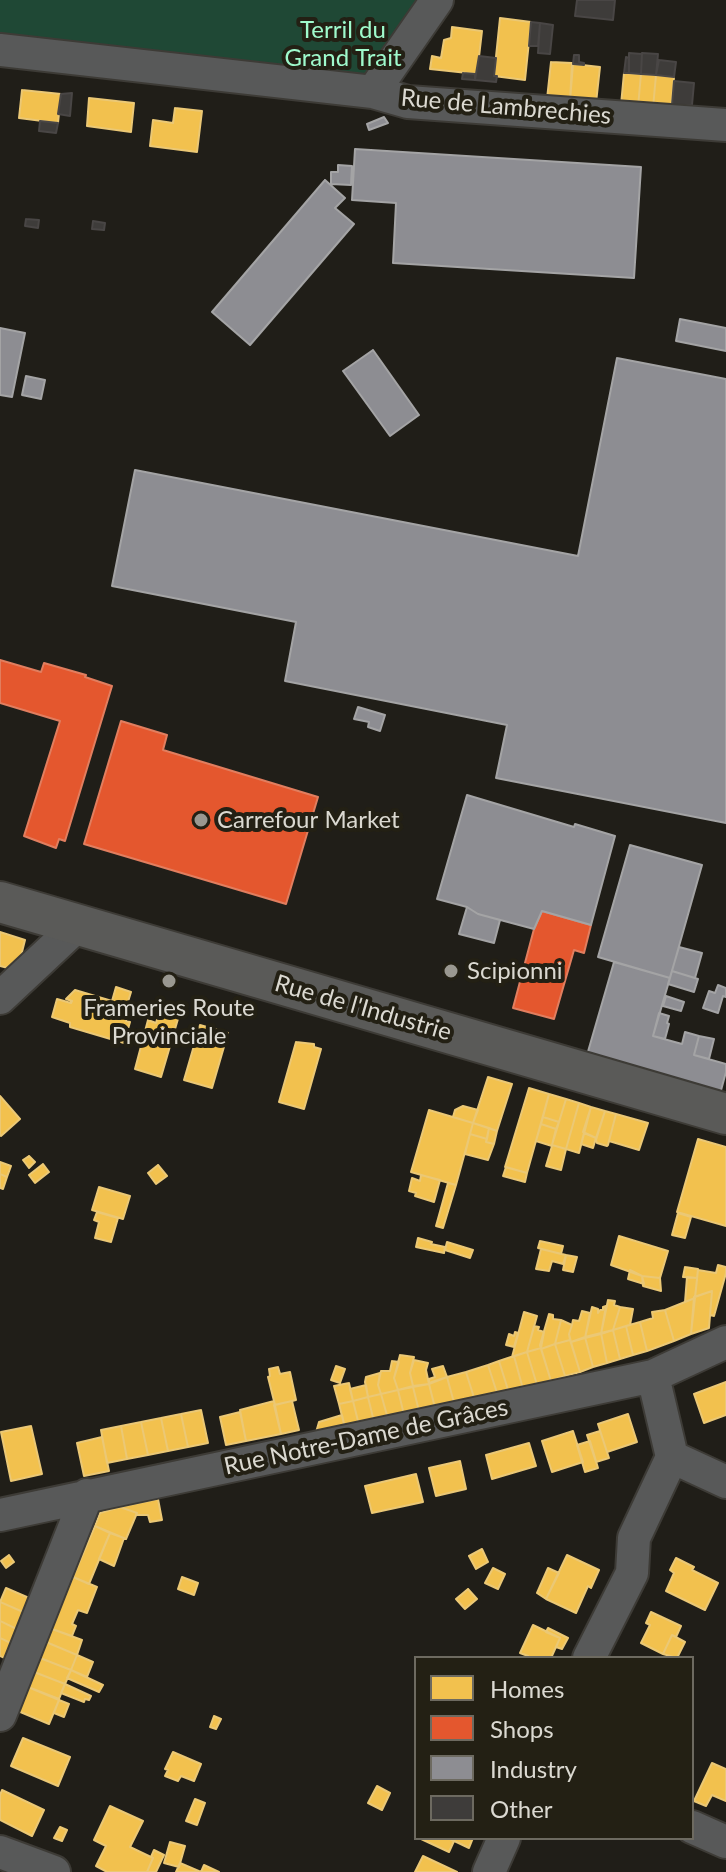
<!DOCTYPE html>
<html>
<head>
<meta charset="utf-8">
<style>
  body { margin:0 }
  #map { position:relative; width:726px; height:1872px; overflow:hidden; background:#201e18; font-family:Lato,sans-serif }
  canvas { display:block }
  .legend { position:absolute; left:414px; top:1656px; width:280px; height:184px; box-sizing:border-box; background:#232014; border:2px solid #6d6a60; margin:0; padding:10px 14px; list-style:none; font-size:24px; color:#dbd9d1 }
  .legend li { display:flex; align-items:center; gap:16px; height:40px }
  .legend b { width:40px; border:2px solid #6d6a60 }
</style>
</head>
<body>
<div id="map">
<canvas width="726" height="1872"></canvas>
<ul class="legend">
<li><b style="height:22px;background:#f2c14e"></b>Homes</li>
<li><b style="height:22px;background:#e4572e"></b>Shops</li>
<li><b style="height:22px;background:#8d8d92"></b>Industry</li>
<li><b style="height:22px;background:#3e3c3a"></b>Other</li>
</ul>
</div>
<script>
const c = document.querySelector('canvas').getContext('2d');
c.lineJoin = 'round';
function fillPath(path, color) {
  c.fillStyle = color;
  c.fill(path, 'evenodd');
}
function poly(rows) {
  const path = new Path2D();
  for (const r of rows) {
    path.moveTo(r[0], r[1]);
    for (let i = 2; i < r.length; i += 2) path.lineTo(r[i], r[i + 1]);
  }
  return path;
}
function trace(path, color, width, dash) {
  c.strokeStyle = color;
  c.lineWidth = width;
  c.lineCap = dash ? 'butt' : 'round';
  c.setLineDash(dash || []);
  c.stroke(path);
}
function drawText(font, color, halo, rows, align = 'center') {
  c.font = font + ' Lato,sans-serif';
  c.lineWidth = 8;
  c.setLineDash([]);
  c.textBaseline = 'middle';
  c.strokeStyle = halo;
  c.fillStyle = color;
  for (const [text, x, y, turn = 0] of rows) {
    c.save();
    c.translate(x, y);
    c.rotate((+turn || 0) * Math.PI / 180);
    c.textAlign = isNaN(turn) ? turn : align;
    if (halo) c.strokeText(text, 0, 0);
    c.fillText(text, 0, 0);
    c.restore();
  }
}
fillPath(poly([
  [0,0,437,0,373,92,0,53]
]), '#1f4835');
const homes = poly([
  [500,18,531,22,525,80,494,76,500,18],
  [452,27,482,31,477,74,430,69,432,56,441,58,444,40,451,38,452,27],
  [551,62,572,63,570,101,547,99,551,62],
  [573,64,600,67,596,103,570,101,573,64],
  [624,73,641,74,638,107,621,105,624,73],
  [641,74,656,75,653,108,638,107,641,74],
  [656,75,674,77,671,110,653,108,656,75],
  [22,90,61,94,58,123,19,118,22,90],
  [89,98,134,103,131,132,87,126,89,98],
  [175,108,202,111,197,152,150,146,153,120,173,123,175,108],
  [0,932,25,940,21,956,8,968,0,966,0,932],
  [116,987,131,992,127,1005,131,1007,126,1021,130,1022,124,1043,70,1027,70,1023,52,1017,57,999,71,1003,72,1001,66,999,75,990,112,1001,116,987],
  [161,1006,180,1012,161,1077,135,1069,148,1020,156,1023,161,1006],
  [200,1025,228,1033,212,1088,184,1080,200,1025],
  [296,1042,314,1044,314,1047,321,1049,304,1109,279,1102,296,1042],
  [488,1077,512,1084,497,1131,473,1123,488,1077],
  [529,1088,549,1094,527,1173,505,1167,529,1088],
  [549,1094,566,1099,559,1122,543,1117,549,1094],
  [0,1096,20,1119,1,1136,0,1134,0,1096],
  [566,1099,579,1103,566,1149,552,1145,566,1099],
  [579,1103,591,1107,579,1153,566,1149,579,1103],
  [463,1106,478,1110,473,1123,453,1117,455,1110,463,1106],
  [591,1107,605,1111,596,1138,583,1132,591,1107],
  [429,1110,473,1123,456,1185,411,1172,429,1110],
  [605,1111,616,1114,608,1145,607,1146,597,1143,596,1140,605,1111],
  [616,1114,648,1123,639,1150,609,1141,616,1114],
  [543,1117,559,1122,556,1129,541,1124,543,1117],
  [473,1123,489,1128,487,1139,470,1134,473,1123],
  [541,1124,556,1129,552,1145,566,1149,561,1170,546,1166,552,1146,536,1141,541,1124],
  [489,1128,497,1131,494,1144,486,1142,489,1128],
  [584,1133,596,1138,593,1148,581,1144,584,1133],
  [470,1134,487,1139,486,1142,494,1144,488,1160,465,1154,470,1134],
  [698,1139,726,1147,726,1226,677,1212,698,1139],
  [29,1156,35,1162,29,1168,23,1160,29,1156],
  [0,1162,11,1166,7,1177,0,1174,0,1162],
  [43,1164,49,1172,35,1183,29,1175,43,1164],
  [158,1165,167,1176,156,1184,148,1173,158,1165],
  [506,1167,527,1173,525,1182,503,1176,506,1167],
  [0,1174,7,1177,3,1189,0,1188,0,1174],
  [421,1175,440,1180,434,1202,415,1196,416,1193,409,1191,412,1178,420,1181,421,1175],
  [448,1183,456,1185,443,1228,436,1226,448,1183],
  [99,1187,130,1196,123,1219,92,1210,99,1187],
  [97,1212,118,1218,111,1242,95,1238,99,1222,94,1220,97,1212],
  [678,1213,691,1217,685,1238,672,1235,678,1213],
  [619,1236,668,1251,660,1278,642,1276,611,1265,619,1236],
  [418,1238,432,1242,431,1244,445,1247,444,1253,416,1247,418,1238],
  [540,1241,563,1246,561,1254,538,1248,540,1241],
  [447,1242,473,1250,470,1258,445,1250,447,1242],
  [541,1249,566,1255,563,1264,552,1261,549,1271,536,1269,541,1249],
  [566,1255,577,1257,573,1272,563,1270,566,1255],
  [718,1265,726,1267,726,1273,714,1316,710,1315,712,1291,695,1297,698,1270,716,1273,718,1265],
  [685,1267,698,1269,697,1278,683,1277,685,1267],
  [630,1270,642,1276,644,1284,628,1279,630,1270],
  [642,1276,660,1278,661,1291,643,1286,642,1276],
  [687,1277,697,1278,697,1280,695,1298,685,1302,687,1277],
  [712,1291,709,1328,691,1334,694,1297,712,1291],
  [695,1298,691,1334,674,1341,665,1310,695,1298],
  [608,1300,615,1301,614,1305,620,1307,613,1330,601,1334,608,1300],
  [606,1306,601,1334,585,1338,592,1307,598,1309,598,1313,600,1310,603,1310,603,1307,606,1306],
  [620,1307,633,1309,630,1325,613,1330,620,1307],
  [665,1310,674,1341,647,1351,640,1322,653,1318,652,1312,665,1310],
  [582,1311,590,1313,585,1338,571,1342,569,1334,572,1325,573,1320,579,1321,582,1311],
  [524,1312,537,1316,527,1352,512,1357,524,1312],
  [549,1314,553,1315,553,1319,561,1320,555,1344,541,1349,540,1345,549,1314],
  [561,1320,572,1325,569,1334,570,1340,555,1344,561,1320],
  [640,1322,647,1351,633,1355,626,1326,640,1322],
  [534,1326,539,1327,538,1330,544,1332,541,1348,527,1352,534,1326],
  [626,1326,633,1355,620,1359,613,1330,626,1326],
  [613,1330,620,1359,607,1363,601,1333,613,1330],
  [515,1332,518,1333,514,1347,506,1345,509,1334,514,1336,515,1332],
  [601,1333,607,1363,593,1367,585,1337,601,1333],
  [585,1337,593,1367,580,1372,571,1342,585,1337],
  [570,1340,580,1372,565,1376,555,1344,570,1340],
  [555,1344,565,1376,551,1381,541,1349,555,1344],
  [541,1348,551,1381,537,1385,527,1352,541,1348],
  [527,1352,537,1385,523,1389,514,1356,527,1352],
  [400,1355,414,1357,410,1373,413,1386,398,1390,394,1378,400,1355],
  [514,1356,523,1389,509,1393,499,1361,514,1356],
  [414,1360,428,1363,426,1370,429,1384,413,1386,410,1373,414,1360],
  [392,1361,399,1362,394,1378,398,1390,381,1394,378,1385,381,1371,390,1371,392,1361],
  [499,1361,509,1393,498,1396,488,1365,499,1361],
  [488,1365,498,1396,476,1404,466,1372,488,1365],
  [336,1366,345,1369,340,1383,331,1380,336,1366],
  [443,1366,447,1377,429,1383,429,1379,435,1377,432,1369,443,1366],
  [278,1367,280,1374,290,1372,296,1400,275,1405,268,1377,270,1376,269,1369,278,1367],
  [466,1372,476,1404,456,1410,447,1377,466,1372],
  [380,1373,378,1385,381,1394,368,1397,365,1382,366,1377,380,1373],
  [447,1377,456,1410,437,1416,429,1384,447,1377],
  [726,1382,726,1415,704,1423,694,1394,726,1382],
  [349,1383,353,1401,339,1404,334,1386,349,1383],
  [429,1384,437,1416,421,1419,413,1387,429,1384],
  [366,1385,368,1397,353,1401,350,1389,366,1385],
  [413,1387,421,1419,406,1423,398,1390,413,1387],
  [398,1390,406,1423,390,1426,381,1394,398,1390],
  [381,1394,390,1426,376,1430,368,1397,381,1394],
  [368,1397,376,1430,361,1433,353,1401,368,1397],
  [274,1401,281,1434,246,1441,240,1410,274,1401],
  [292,1401,299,1430,281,1434,274,1405,292,1401],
  [353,1401,361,1433,347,1436,339,1404,353,1401],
  [201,1410,208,1443,188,1447,181,1414,201,1410],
  [240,1412,246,1441,226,1445,220,1417,240,1412],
  [181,1414,188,1447,168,1451,161,1418,181,1414],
  [628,1414,637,1442,607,1452,598,1424,628,1414],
  [342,1415,347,1436,313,1443,319,1422,342,1415],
  [161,1418,168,1451,148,1455,141,1422,161,1418],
  [141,1422,148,1455,127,1459,121,1426,141,1422],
  [31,1426,42,1474,11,1481,1,1432,31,1426],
  [121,1426,127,1459,107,1463,101,1430,121,1426],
  [573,1431,583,1462,552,1472,542,1441,573,1431],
  [600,1431,609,1458,596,1462,587,1435,600,1431],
  [102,1437,109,1471,84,1476,77,1443,102,1437],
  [590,1441,598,1468,585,1472,577,1445,590,1441],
  [529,1443,536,1466,492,1479,486,1455,529,1443],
  [460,1461,466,1489,436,1496,429,1468,460,1461],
  [416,1474,423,1502,372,1513,365,1486,416,1474],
  [158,1499,162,1520,150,1522,148,1515,136,1515,137,1513,120,1507,158,1499],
  [120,1507,137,1513,126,1539,95,1526,100,1513,120,1507],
  [95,1526,110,1533,89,1584,73,1577,95,1526],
  [110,1533,124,1538,114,1566,99,1559,110,1533],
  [482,1549,488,1562,476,1569,469,1556,482,1549],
  [9,1555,14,1562,6,1568,1,1561,9,1555],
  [567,1555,599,1570,591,1588,588,1586,576,1613,546,1599,567,1555],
  [676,1558,694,1567,692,1570,718,1583,705,1610,666,1591,674,1573,670,1570,676,1558],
  [493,1568,505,1574,498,1589,485,1583,493,1568],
  [548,1568,559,1573,546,1599,537,1593,548,1568],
  [73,1577,97,1587,87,1613,78,1610,72,1624,76,1626,72,1636,52,1629,73,1577],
  [182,1577,198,1583,194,1595,178,1589,182,1577],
  [6,1588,36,1601,30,1615,0,1602,6,1588],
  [468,1589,477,1599,465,1609,456,1599,468,1589],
  [0,1602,30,1615,23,1632,0,1621,0,1602],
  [651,1612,681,1626,676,1637,672,1635,663,1654,641,1643,650,1625,646,1623,651,1612],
  [0,1621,23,1632,17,1646,0,1638,0,1621],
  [533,1625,560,1638,551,1658,527,1658,528,1656,520,1653,533,1625],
  [548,1628,568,1638,562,1649,556,1647,560,1638,546,1632,548,1628],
  [52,1629,82,1640,77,1655,46,1642,52,1629],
  [672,1635,685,1642,677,1658,663,1654,672,1635],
  [0,1638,17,1646,11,1661,0,1656,0,1638],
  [46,1642,77,1655,71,1670,40,1658,46,1642],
  [77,1655,93,1662,87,1677,71,1670,77,1655],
  [40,1658,71,1670,65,1684,34,1672,40,1658],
  [71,1670,103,1685,99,1692,67,1678,71,1670],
  [34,1672,65,1684,59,1699,28,1687,34,1672],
  [65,1684,91,1696,89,1700,85,1699,84,1702,61,1693,65,1684],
  [28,1687,59,1700,49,1724,18,1711,28,1687],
  [59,1700,69,1704,64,1717,54,1713,59,1700],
  [214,1716,221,1719,216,1729,210,1727,214,1716],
  [23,1738,70,1757,58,1786,11,1766,23,1738],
  [173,1752,201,1764,194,1781,181,1776,178,1781,165,1776,168,1770,165,1769,173,1752],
  [712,1763,726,1769,726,1801,712,1795,706,1806,694,1801,712,1763],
  [377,1786,390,1793,382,1810,368,1803,377,1786],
  [2,1790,44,1810,32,1836,0,1820,0,1795,2,1790],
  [195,1799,205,1803,197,1825,186,1821,195,1799],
  [110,1806,143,1821,130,1847,153,1858,147,1872,107,1872,96,1866,106,1846,94,1840,110,1806],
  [60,1827,67,1830,62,1841,54,1838,60,1827],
  [419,1838,448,1838,454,1841,449,1852,419,1838],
  [448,1838,473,1838,469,1848,448,1838],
  [170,1842,185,1846,179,1867,164,1863,170,1842],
  [154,1850,164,1855,156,1872,147,1872,153,1858,151,1857,154,1850],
  [423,1856,457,1872,415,1872,423,1856],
  [180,1863,201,1872,204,1865,219,1872,176,1872,180,1863]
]);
fillPath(homes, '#f2c14e');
trace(homes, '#ebc875', 2);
const shops = poly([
  [0,660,41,672,44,663,86,675,85,677,112,686,65,841,59,839,56,848,24,836,60,721,0,703,0,660],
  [121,721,167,735,163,750,318,797,286,904,84,844,121,721],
  [542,911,591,925,584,953,574,950,554,1019,513,1008,534,929,542,911]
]);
fillPath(shops, '#e4572e');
trace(shops, '#e17e5f', 2);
const industry = poly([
  [384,117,388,123,369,130,367,124,384,117],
  [355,149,641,167,634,278,393,263,396,203,352,200,355,149],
  [338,165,352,166,351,185,331,184,331,172,338,172,338,165],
  [325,180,345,198,335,208,354,224,250,345,212,312,325,180],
  [680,319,726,328,726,351,676,341,680,319],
  [0,328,25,333,12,397,0,395,0,328],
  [373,350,419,415,390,436,343,371,373,350],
  [617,358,726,379,726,823,496,778,507,725,285,681,296,622,112,586,135,470,578,556,617,358],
  [26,376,45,380,41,399,22,395,26,376],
  [358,707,385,715,380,731,368,727,369,722,354,719,358,707],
  [467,795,574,827,575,824,615,836,591,925,542,911,534,929,478,914,467,907,437,899,467,795],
  [630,845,702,865,670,978,598,957,630,845],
  [467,907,478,914,500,920,494,943,459,934,467,907],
  [679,947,702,953,695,978,672,971,668,984,679,947],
  [614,962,670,978,653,1036,682,1044,685,1032,699,1036,694,1055,726,1064,726,1072,720,1094,587,1055,614,962],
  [672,971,698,979,694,992,668,984,672,971],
  [718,985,726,988,726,997,723,996,718,1013,703,1008,709,991,715,993,718,985],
  [666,996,684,1002,681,1011,663,1006,666,996],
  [659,1013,669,1016,667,1023,669,1024,665,1039,653,1036,659,1013],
  [699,1036,714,1039,709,1059,694,1055,699,1036]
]);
fillPath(industry, '#8d8d92');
trace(industry, '#a4a4a5', 2);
const building = poly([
  [577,0,615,0,613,20,575,16,577,0],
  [531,22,540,23,538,46,529,46,531,22],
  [540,23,553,25,550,54,538,53,540,23],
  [629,53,642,54,641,74,629,73,629,53],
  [642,53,658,54,656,75,641,74,642,53],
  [574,55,579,55,579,62,584,63,584,65,573,64,574,55],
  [479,56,496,58,494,76,497,76,496,82,475,80,479,56],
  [626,57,629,58,629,73,624,73,626,57],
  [659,60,676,62,674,77,656,75,659,60],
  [463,73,475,74,475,80,462,79,463,73],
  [674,81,694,83,692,105,672,105,674,81],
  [72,93,70,116,58,114,61,94,72,93],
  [40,121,58,123,56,133,39,131,40,121],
  [26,219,39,220,38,228,25,226,26,219],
  [93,221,105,223,104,230,92,229,93,221]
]);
fillPath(building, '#3e3c3a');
trace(building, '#494645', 2);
const minor = poly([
  [0,50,373,92,408,102,726,125],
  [373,92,437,0],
  [0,998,78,925],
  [672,1457,726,1482],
  [0,1515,653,1376,726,1342],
  [589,1658,632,1573,634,1538,672,1457,653,1376],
  [0,1715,87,1495],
  [692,1827,726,1842],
  [0,1852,54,1872],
  [489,1872,504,1838]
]);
const major = poly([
  [0,902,726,1114]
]);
trace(minor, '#3d3b36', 36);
trace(major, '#3d3b36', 44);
trace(minor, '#585959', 32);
trace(major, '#5a5a58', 40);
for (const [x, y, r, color] of [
  [201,820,8,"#9a9890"],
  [451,971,8,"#9a9890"],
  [169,981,8,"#9a9890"]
]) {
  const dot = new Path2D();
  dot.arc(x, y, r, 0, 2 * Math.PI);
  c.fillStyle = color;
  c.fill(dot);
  trace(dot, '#232014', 3);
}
drawText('24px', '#9ffacc', '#232014', [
  ["Terril du",343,30],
  ["Grand Trait",343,58]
]);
drawText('24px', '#dbd9d1', '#232014', [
  ["Rue de Lambrechies",506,107,5],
  ["Rue de l'Industrie",363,1008,16],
  ["Rue Notre-Dame de Grâces",366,1437,-12]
]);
drawText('24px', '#dbd9d1', '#232014', [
  ["Carrefour Market",217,820],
  ["Scipionni",467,971],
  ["Frameries Route",169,1008,"center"],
  ["Provinciale",169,1036,"center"]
], 'left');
</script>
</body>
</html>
